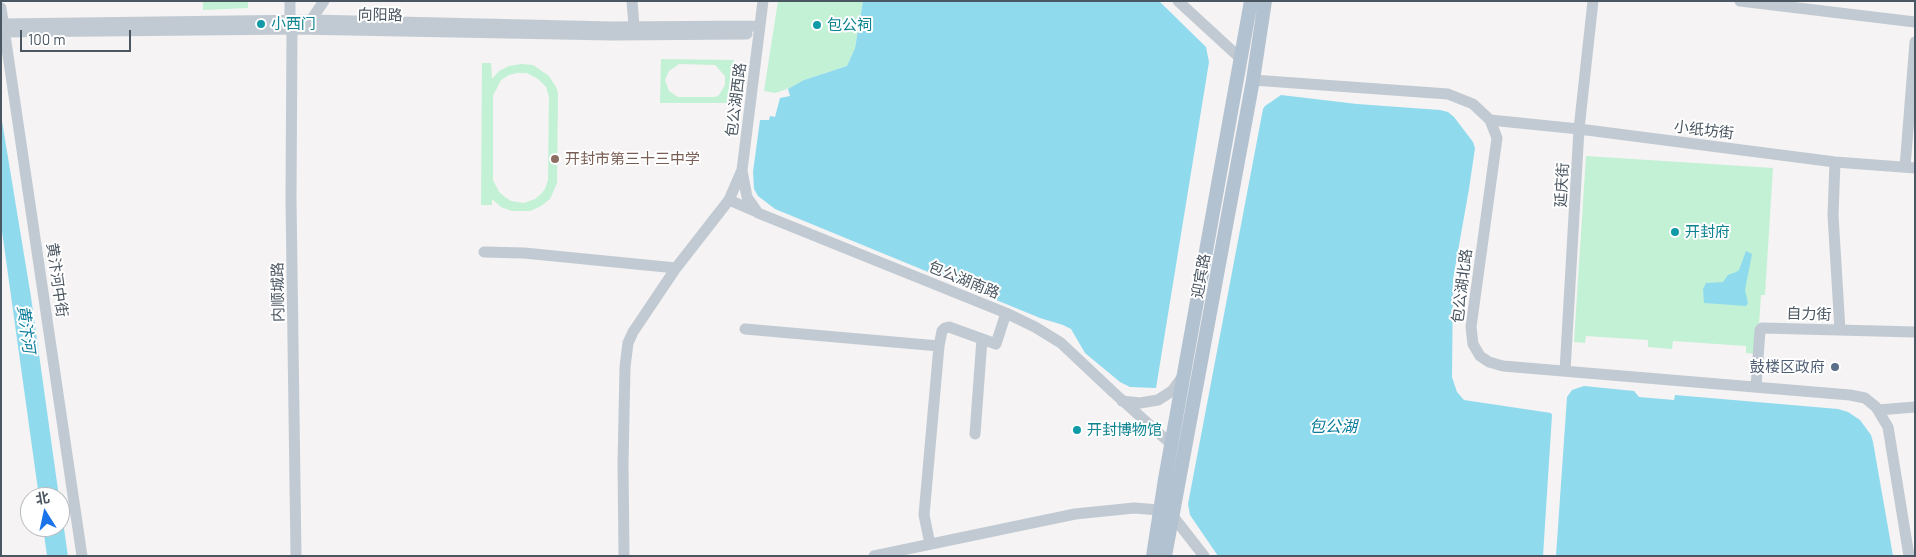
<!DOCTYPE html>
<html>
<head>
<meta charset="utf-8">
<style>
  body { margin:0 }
  #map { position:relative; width:1916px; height:557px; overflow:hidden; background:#f5f3f3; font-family:Barlow,"Noto Sans SC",sans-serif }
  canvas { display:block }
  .frame { position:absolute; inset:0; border:2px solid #4a5661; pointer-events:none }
  .north { position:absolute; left:20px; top:487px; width:50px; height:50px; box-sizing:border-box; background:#fff; border:1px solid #b7bbc0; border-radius:50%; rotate:350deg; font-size:14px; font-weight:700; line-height:20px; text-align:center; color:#4a5661 }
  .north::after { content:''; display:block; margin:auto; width:18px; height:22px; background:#1a73e8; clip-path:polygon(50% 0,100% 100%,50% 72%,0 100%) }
  .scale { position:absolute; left:20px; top:30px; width:111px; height:22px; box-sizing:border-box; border:2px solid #4a5661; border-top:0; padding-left:6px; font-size:15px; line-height:18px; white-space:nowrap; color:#4a5661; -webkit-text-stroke:4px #fff; paint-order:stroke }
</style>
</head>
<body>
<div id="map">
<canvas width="1916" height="557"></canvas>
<div class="frame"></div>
<div class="north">北</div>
<div class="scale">100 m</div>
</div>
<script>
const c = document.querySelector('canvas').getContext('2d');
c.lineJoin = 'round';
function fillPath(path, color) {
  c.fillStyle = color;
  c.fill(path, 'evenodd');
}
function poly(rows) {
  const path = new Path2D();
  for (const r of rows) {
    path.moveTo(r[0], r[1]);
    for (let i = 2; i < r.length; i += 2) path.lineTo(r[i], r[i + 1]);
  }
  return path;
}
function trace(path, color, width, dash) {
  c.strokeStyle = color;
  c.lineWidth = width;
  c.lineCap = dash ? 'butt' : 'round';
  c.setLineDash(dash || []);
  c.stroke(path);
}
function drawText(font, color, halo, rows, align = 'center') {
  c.font = font + ' Barlow,"Noto Sans SC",sans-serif';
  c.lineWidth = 4;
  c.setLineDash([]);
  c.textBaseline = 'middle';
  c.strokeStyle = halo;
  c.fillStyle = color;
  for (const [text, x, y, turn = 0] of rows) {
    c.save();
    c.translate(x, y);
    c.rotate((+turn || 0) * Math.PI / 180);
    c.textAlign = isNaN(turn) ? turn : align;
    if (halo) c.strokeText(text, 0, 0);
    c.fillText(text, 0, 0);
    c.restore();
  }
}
fillPath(poly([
  [203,1,248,1,248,8,203,10],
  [778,1,863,1,855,48,847,66,804,80,796,86,775,93,764,91],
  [661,59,734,60,728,103,660,103],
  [679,64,715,65,725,76,725,85,719,95,715,97,678,97,669,91,665,80,669,71],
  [482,63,491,63,492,79,499,71,509,66,521,64,533,65,549,76,556,87,558,93,557,183,550,199,541,206,530,211,512,211,501,207,492,199,492,205,481,205],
  [517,73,527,73,538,79,546,87,549,97,548,180,545,189,541,194,535,199,524,203,511,201,505,197,499,192,493,180,493,96,501,80,509,75],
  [1586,156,1773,168,1765,295,1761,295,1757,354,1746,353,1746,346,1673,341,1672,349,1648,347,1648,340,1586,336,1585,343,1574,342]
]), '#c3f1d5');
fillPath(poly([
  [863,1,1159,1,1206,47,1209,62,1156,388,1130,387,1120,382,1085,353,1071,329,1063,325,1040,318,775,209,758,196,754,189,753,172,760,120,769,120,770,116,775,117,780,98,790,96,788,89,804,80,847,66,855,48],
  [1281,95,1357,104,1440,110,1448,112,1454,117,1473,142,1475,148,1469,189,1453,279,1452,377,1457,392,1464,400,1551,413,1552,415,1543,556,1218,556,1190,515,1188,504,1263,109,1265,106],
  [1,115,31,297,59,497,39,497,1,224],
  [1746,251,1752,254,1745,290,1748,303,1746,306,1704,303,1703,289,1706,283,1723,282,1728,275,1736,272,1739,270],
  [1584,386,1634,391,1639,397,1674,400,1675,395,1838,409,1848,412,1860,420,1871,435,1873,442,1893,556,1556,556,1567,397,1572,390],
  [60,501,68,556,47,556,43,527,60,527]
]), '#90daee');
trace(poly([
  [290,1,290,27],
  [632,1,634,26],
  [1178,1,1240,58],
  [1740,1,1915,22],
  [1,8,82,556],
  [311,20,324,1],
  [1,24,311,20,612,27,759,26],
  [292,29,291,199,296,556],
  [1,32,296,29,612,35,747,34],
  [1253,80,1448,94,1473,104,1490,120,1497,138,1471,327,1473,344,1480,356,1489,362,1503,366,1850,395,1865,398,1876,407,1888,427,1909,556],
  [1490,120,1579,129,1835,162,1915,168],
  [1835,162,1833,215,1840,330],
  [1905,167,1915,42],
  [742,171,747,197,758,213,1006,313,1035,327,1061,343,1113,392,1171,444],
  [729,200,757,212],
  [484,252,524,253,676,268],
  [745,329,939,346,942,331,945,328,949,327,996,344,1006,313],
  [1565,371,1579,129,1593,1],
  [1756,387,1760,330,1762,328,1915,332],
  [1122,401,1140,403,1158,400,1172,391,1183,376],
  [1878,410,1915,407],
  [975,434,982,339],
  [930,544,924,515,939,346],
  [624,556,623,464,625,367,628,343,633,332,676,268,729,200,742,170,763,1],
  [874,556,1075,514,1134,508,1160,510,1172,515,1204,556]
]), '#c1cad2', 11);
trace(poly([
  [1153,556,1165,479,1251,1],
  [1165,556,1253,80,1265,1]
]), '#b3c2d1', 14);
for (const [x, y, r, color] of [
  [261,24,5,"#0f9aa8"],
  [817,25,5,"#0f9aa8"],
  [555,159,5,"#8d6e63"],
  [1675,232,5,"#0f9aa8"],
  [1835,367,5,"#5c6f8a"],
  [1077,430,5,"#0f9aa8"]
]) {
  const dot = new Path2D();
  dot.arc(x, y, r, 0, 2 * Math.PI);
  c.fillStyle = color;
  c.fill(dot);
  trace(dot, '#fff', 2);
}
drawText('15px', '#4a5661', '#fff', [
  ["向阳路",380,15,1],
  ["包公湖西路",736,100,-83],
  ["小纸坊街",1704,130,7],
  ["延庆街",1562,185,-87],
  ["迎宾路",1201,276,-80],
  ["黄汴河中街",57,280,82],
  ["包公湖南路",964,280,22],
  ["包公湖北路",1462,286,-83],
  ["内顺城路",278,292,-91],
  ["自力街",1809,314,2]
]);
drawText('15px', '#0d838f', '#fff', [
  ["小西门",271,24],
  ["包公祠",827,25],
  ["开封府",1685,232],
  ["开封博物馆",1087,430]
], 'left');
drawText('15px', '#785e54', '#fff', [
  ["开封市第三十三中学",565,159]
], 'left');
drawText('15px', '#4e5e75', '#fff', [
  ["鼓楼区政府",1825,367]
], 'right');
drawText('italic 16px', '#0c7c9b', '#fff', [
  ["黄汴河",26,329,82],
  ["包公湖",1333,427]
]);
</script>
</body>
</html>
